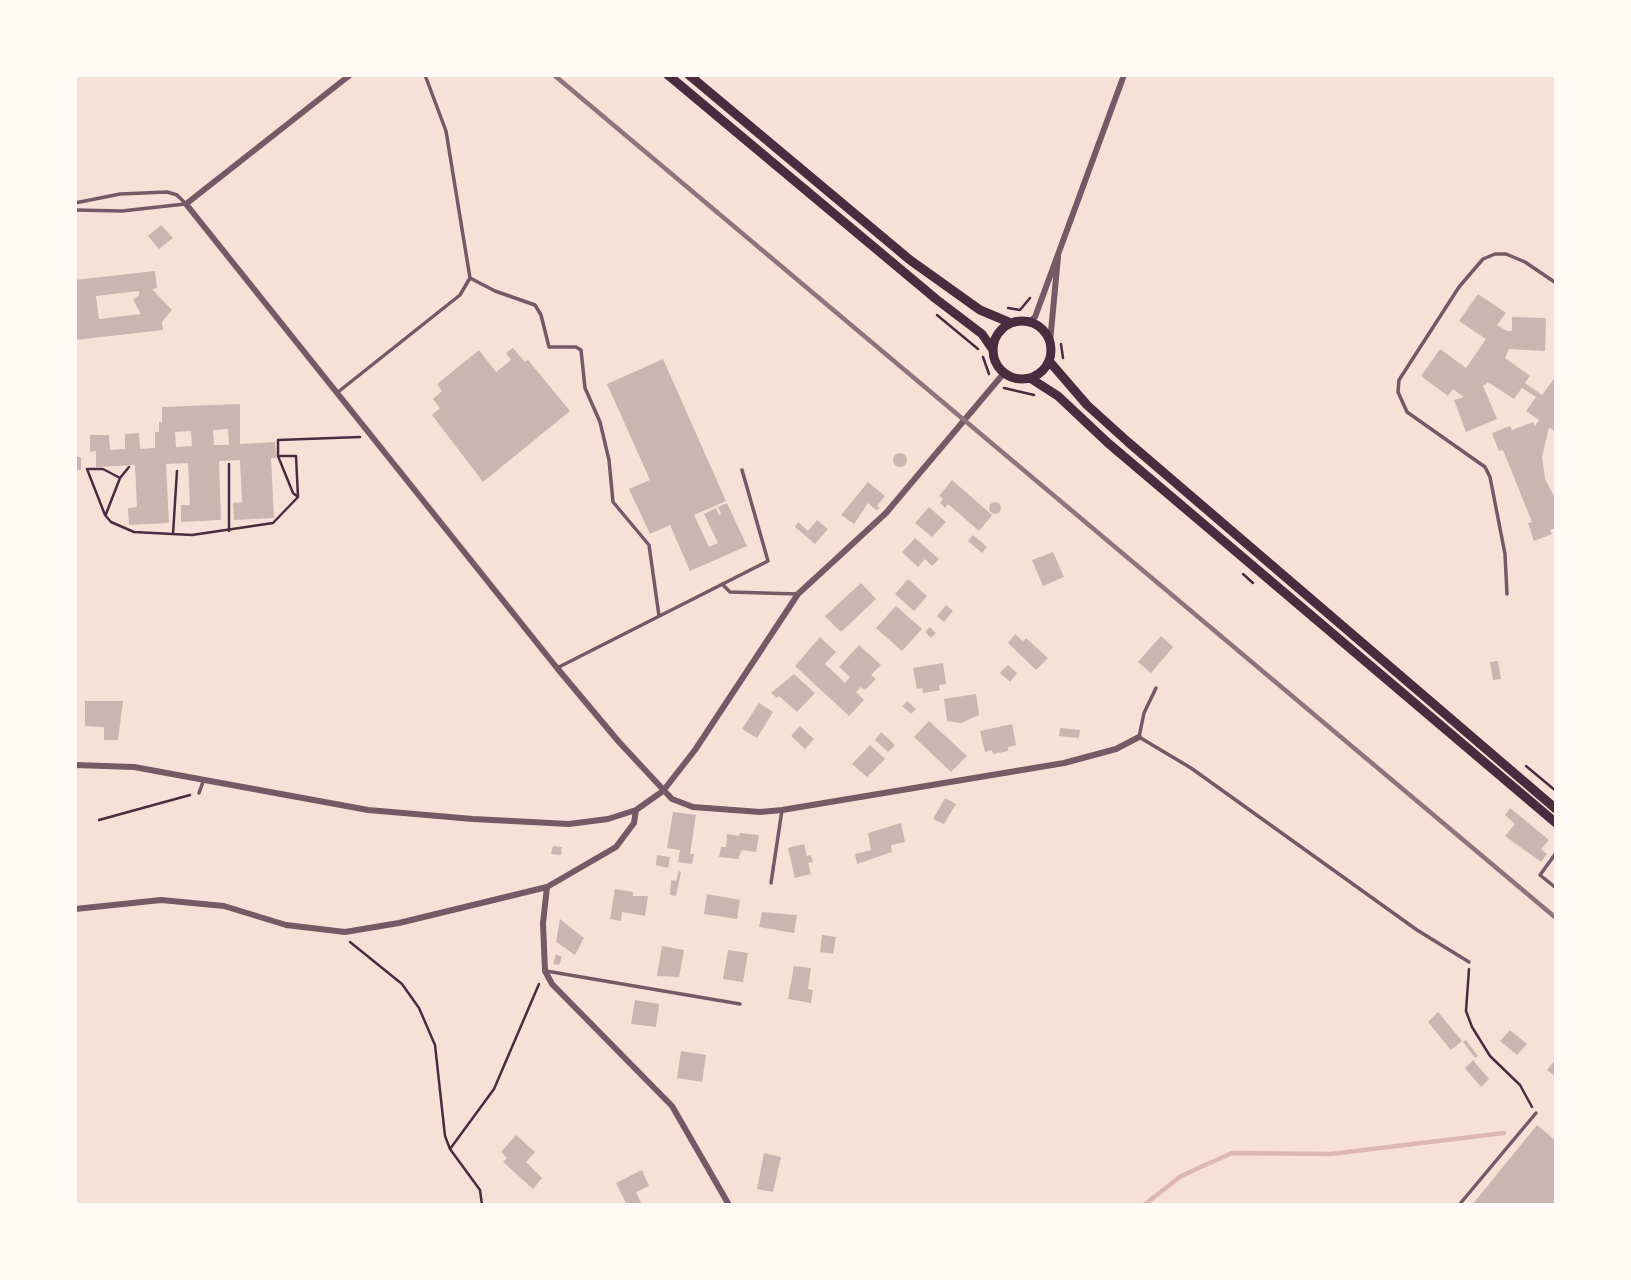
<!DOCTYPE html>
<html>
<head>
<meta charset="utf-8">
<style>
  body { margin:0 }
  #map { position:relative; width:1631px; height:1280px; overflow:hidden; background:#f7e1d7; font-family:"Golos Text",sans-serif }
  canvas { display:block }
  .frame { position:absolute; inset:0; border:77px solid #fffaf5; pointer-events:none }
</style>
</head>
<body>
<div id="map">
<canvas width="1631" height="1280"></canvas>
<div class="frame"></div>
</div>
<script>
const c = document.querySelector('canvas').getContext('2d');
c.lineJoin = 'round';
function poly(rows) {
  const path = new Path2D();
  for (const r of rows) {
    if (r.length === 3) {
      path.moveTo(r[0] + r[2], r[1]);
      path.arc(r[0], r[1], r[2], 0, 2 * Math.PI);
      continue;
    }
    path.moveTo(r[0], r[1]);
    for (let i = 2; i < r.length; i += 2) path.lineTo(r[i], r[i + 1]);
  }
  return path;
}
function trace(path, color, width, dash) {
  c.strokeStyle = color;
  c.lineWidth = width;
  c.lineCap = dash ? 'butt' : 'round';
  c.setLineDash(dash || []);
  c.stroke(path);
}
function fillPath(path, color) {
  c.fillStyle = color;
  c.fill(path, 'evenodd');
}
trace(poly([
  [1144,1205,1181,1176,1232,1153,1331,1154,1504,1133]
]), '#dcb8b0', 4.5);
fillPath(poly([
  [161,225,173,238,159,249,148,236],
  [155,271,157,288,152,289,172,310,162,322,163,330,75,340,75,280],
  [139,291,139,295,133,300,141,314,99,319,96,296],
  [1478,294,1506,313,1497,325,1507,331,1512,331,1512,317,1546,318,1545,351,1509,349,1505,358,1530,376,1525,383,1542,395,1556,376,1556,432,1549,427,1542,457,1545,479,1556,500,1556,528,1550,530,1552,534,1534,541,1528,523,1532,522,1503,450,1499,451,1492,433,1510,426,1512,430,1533,422,1535,426,1539,420,1526,411,1536,397,1522,388,1514,399,1488,382,1483,386,1497,419,1466,432,1454,400,1464,397,1453,389,1448,396,1421,376,1440,349,1466,368,1486,339,1459,321],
  [513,348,525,362,528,360,570,411,483,482,432,415,440,408,433,399,442,391,437,384,479,350,496,372,511,360,506,353],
  [663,359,726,501,694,515,709,547,718,543,704,514,716,508,719,515,721,514,718,507,727,503,747,546,690,571,670,525,650,534,629,489,650,480,607,384],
  [240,404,240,444,275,442,276,458,271,458,274,518,234,520,233,503,242,502,240,460,219,461,221,520,181,522,181,505,190,505,188,463,166,464,169,523,129,525,128,508,137,507,135,465,96,467,96,451,90,452,90,435,109,435,110,450,125,449,125,434,139,433,140,449,155,448,155,432,159,432,159,422,162,422,162,407],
  [228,429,229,445,214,445,213,430],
  [191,431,192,446,176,447,175,432],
  [900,460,7],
  [75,457,81,457,81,470,75,470],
  [952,480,992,515,979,531,948,504,945,508,940,503,943,499,939,496],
  [868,482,885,496,877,506,880,508,876,510,868,503,854,524,841,515],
  [995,508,6],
  [929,507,946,522,932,537,915,523],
  [817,520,828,529,815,544,795,527,798,522,808,531],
  [973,535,987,547,982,553,968,541],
  [915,538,939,559,932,566,925,559,918,567,902,552],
  [1053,552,1064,577,1043,586,1032,560],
  [908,579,927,596,914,611,895,594],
  [861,583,876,599,841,632,825,616],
  [946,605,953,611,944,622,937,616],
  [896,606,922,629,902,651,876,628],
  [930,627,936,633,931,638,925,632],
  [1015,634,1023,641,1026,638,1048,658,1036,670,1008,643],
  [1161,636,1173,647,1151,673,1138,662],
  [820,637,836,652,825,664,845,683,850,677,839,667,859,645,881,665,871,675,876,679,865,690,861,687,856,692,864,700,849,716,795,666],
  [1498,661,1501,679,1493,680,1490,662],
  [943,663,946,684,939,685,940,690,935,691,923,693,922,688,917,689,913,668],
  [1008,665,1017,673,1010,682,1000,673],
  [794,674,815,693,797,712,779,696,777,698,771,693],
  [976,694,979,715,961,723,947,721,944,699],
  [85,701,123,701,118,740,104,740,104,727,85,726],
  [907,701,916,709,911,714,902,706],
  [759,703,773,712,757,738,742,729],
  [929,721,967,756,951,772,914,737],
  [1012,724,1016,745,1008,747,1008,751,1004,752,993,754,992,750,985,752,980,731],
  [800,726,814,739,805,749,791,736],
  [1060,728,1080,730,1079,738,1059,736],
  [881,732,895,745,888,752,875,740],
  [870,745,885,759,867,777,852,764],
  [945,798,956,804,944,824,933,819],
  [1510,808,1549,840,1541,849,1547,854,1541,862,1505,836,1515,824,1505,815],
  [673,812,696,815,690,854,694,854,692,864,678,862,680,850,667,848],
  [901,823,905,842,891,845,892,852,857,864,855,854,871,850,868,833],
  [740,833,759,835,756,852,742,850,738,859,719,857,721,847,726,847,727,834,739,836],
  [804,844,807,856,811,855,813,862,808,863,811,874,795,878,788,848],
  [553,846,562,847,561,855,551,854],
  [657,855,670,857,668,868,656,865],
  [679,871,681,872,676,896,670,895,671,880,676,881],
  [615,889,633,892,633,896,648,896,645,916,622,912,621,921,610,919],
  [707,894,740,900,737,919,704,914],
  [762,912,797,915,794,933,759,927],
  [560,919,584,938,575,955,556,942],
  [822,935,836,937,833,954,820,952],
  [662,946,684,950,679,977,657,976],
  [728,950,748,953,743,982,723,979],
  [556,954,562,957,559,965,553,964],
  [794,966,811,968,808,989,813,990,811,1003,788,999],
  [635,1000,659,1004,656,1027,631,1024],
  [1438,1012,1462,1041,1451,1050,1428,1022],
  [1510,1030,1527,1044,1517,1055,1500,1041],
  [1466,1040,1478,1056,1475,1058,1463,1042],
  [681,1051,706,1055,702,1082,677,1078],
  [1556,1059,1556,1077,1547,1070],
  [1473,1060,1489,1079,1481,1087,1465,1068],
  [1537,1125,1556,1141,1556,1205,1472,1205],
  [516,1135,535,1152,526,1162,542,1178,533,1189,503,1162,507,1158,501,1152],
  [764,1153,781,1157,773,1192,757,1189],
  [642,1170,649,1186,636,1192,642,1205,627,1205,616,1183]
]), '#ccb4b1');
trace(poly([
  [1008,308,1020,310,1030,298],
  [937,315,978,349],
  [1061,344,1063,358],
  [983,357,989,374],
  [1004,388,1034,395],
  [278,456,278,440,360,437],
  [120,478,103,469,87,469,105,515,111,522,134,532,192,535,273,523,298,497,296,456,278,456,293,493,298,497],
  [106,514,120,478,129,467],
  [229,531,229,464],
  [173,534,177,471],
  [1243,574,1253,583],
  [1526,766,1556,791],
  [99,820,190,795],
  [350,942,402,984,419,1008,435,1045,445,1136,450,1149,480,1190,482,1205],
  [1469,969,1466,1011,1472,1027,1490,1056,1520,1085,1532,1107],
  [450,1149,494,1089,539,984]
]), '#4a2c40', 2.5);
trace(poly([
  [75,203,120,194,167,192,177,195,186,204],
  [75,210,122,211,185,204],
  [470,278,495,291,535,305,541,315,549,347,576,347,581,350,585,388,600,422,609,460,613,502,649,545,659,616],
  [338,392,460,295,470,278,446,131,425,75],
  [722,584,730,592,797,594],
  [1507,594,1505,554,1490,477,1485,467,1407,412,1398,392,1399,380,1459,287,1483,259,1495,254,1506,254,1525,262,1556,283],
  [557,668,768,561,742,470],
  [1156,688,1144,713,1139,737,1191,768,1417,930,1469,962],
  [199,793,204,779],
  [1556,853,1540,875,1556,888],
  [771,883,782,810],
  [546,971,740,1004],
  [1459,1205,1536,1113]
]), '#755966', 3.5);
trace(poly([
  [350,75,186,204,557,668,619,742,672,799,693,807,760,812,782,810,1064,763,1116,749,1139,737],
  [1029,322,1035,317,1124,75],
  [1050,342,1058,257],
  [75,765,134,767,368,810,473,819,569,824,608,819,636,810,663,791,695,750,798,594,886,513,1004,373],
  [636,810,634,823,616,847,547,887,543,923,545,971,552,984,672,1106,729,1205],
  [75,909,161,900,224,906,286,925,345,932,399,923,547,887]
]), '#755966', 6);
trace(poly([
  [668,75,936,299,982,334,993,350],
  [689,75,910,260,980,310,1011,323],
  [1022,350,29],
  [1049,361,1087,405,1128,442,1556,809],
  [1030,378,1058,396,1108,443,1556,823]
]), '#4a2c40', 9);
trace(poly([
  [554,75,1556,918]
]), '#8f747c', 4.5);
</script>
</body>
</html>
